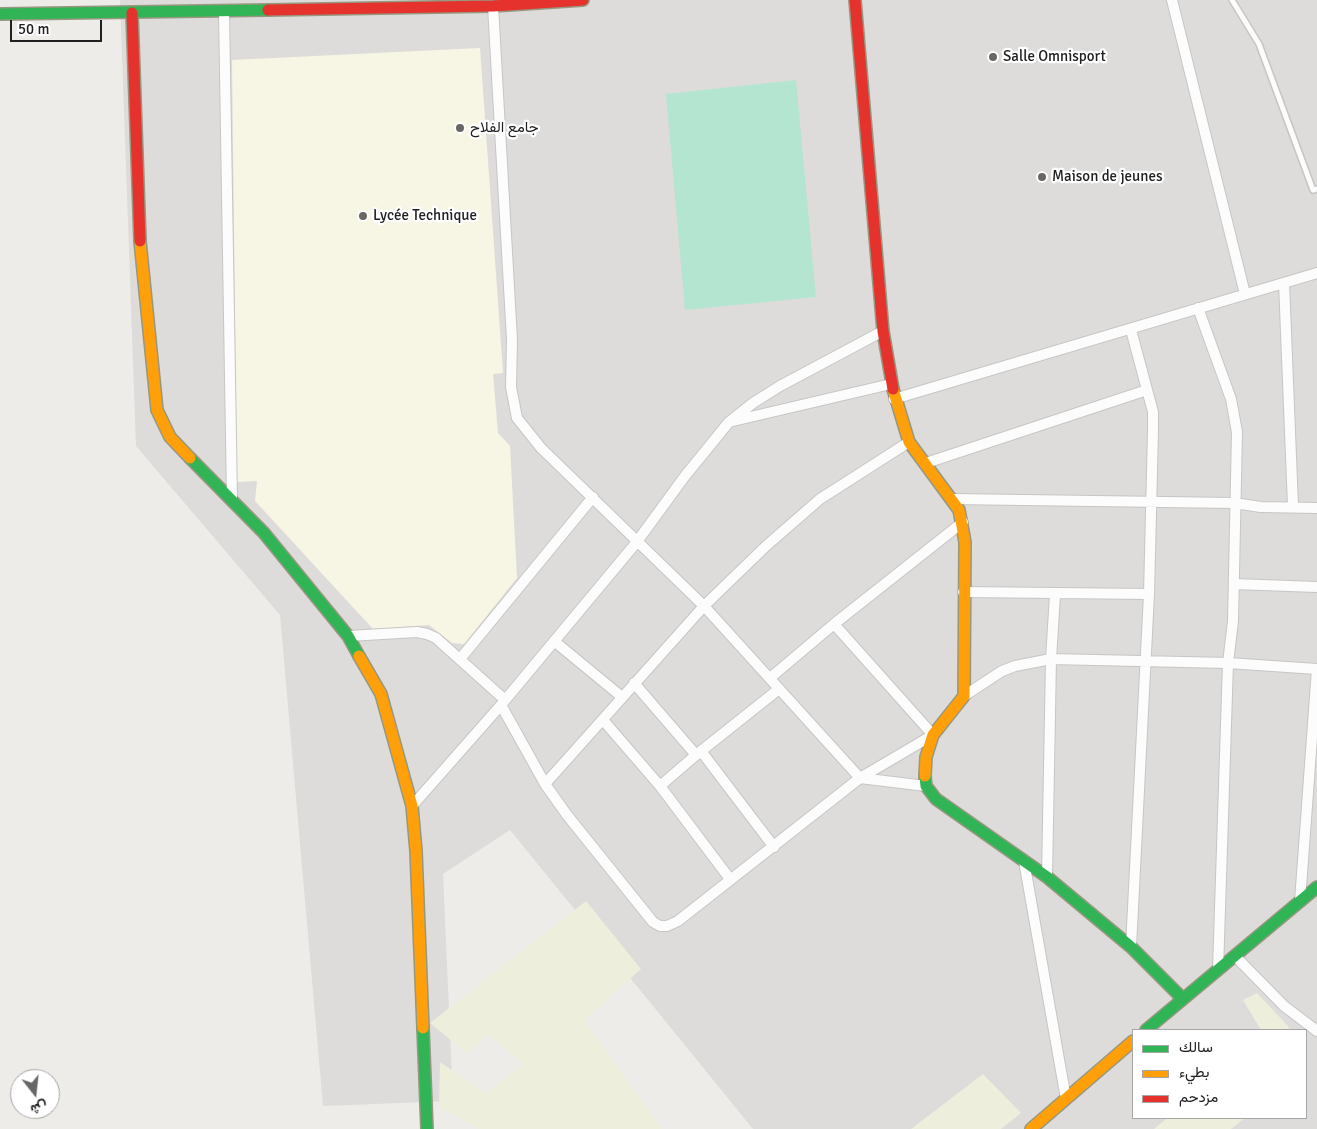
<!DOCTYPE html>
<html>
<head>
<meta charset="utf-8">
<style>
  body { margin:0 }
  #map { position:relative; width:1317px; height:1129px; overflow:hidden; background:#eeece8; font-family:Signika,Vazirmatn,sans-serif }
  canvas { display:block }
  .legend { position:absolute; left:1132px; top:1029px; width:175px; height:90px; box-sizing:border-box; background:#fff; border:1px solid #a6a6a6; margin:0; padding:6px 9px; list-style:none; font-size:15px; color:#202020 }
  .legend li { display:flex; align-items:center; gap:10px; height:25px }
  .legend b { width:25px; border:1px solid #a6a6a6 }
  .north { position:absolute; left:10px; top:1069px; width:50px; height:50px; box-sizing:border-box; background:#fff; border:1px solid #a6a6a6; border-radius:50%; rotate:164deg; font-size:14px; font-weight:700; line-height:20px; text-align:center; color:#202020 }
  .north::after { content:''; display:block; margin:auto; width:18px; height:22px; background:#686766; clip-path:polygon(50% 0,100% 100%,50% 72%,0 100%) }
  .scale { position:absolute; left:10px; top:20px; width:92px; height:22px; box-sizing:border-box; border:2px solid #202020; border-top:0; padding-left:6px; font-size:15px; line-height:18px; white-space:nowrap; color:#202020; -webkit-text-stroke:4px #fff; paint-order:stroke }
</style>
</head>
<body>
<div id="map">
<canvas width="1317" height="1129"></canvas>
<ul class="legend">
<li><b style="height:6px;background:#30b455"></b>سالك</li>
<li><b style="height:6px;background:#ff9f0a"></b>بطيء</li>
<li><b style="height:6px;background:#e5322d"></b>مزدحم</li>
</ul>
<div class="north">ش</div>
<div class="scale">50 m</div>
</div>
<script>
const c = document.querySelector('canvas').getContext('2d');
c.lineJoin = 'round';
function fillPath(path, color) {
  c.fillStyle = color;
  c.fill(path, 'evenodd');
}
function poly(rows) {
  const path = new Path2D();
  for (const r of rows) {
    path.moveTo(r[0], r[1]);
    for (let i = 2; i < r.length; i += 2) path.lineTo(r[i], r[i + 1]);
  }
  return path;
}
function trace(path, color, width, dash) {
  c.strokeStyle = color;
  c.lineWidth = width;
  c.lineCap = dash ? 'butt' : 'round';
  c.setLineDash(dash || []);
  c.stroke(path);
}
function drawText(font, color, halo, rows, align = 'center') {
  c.font = font + ' Signika,Vazirmatn,sans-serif';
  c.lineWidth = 4.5;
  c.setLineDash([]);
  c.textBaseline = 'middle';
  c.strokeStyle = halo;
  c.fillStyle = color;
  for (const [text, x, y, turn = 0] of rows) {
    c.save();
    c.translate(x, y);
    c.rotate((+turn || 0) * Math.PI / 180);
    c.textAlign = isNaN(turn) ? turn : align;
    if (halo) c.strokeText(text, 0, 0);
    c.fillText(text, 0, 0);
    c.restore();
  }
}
fillPath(poly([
  [120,0,1317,0,1317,1129,753,1129,510,830,443,874,453,1101,323,1106,280,615,136,446],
  [1133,1030,1306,1030,1306,1118,1133,1118]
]), '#dddcda');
fillPath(poly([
  [480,48,503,373,493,374,498,433,510,446,517,578,464,644,452,643,429,625,373,629,255,501,257,481,237,482,232,60]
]), '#f7f6e4');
fillPath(poly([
  [586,901,641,969,584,1020,662,1129,479,1129,439,1107,440,1062,485,1093,523,1064,488,1035,468,1054,430,1023],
  [1257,993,1288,1026,1289,1030,1261,1030,1243,1000],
  [983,1074,1021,1113,1001,1129,911,1129],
  [1167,1118,1245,1118,1231,1129,1154,1129]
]), '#edeedc');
fillPath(poly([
  [796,80,816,297,685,310,666,94]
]), '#b4e5d1');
const lane = poly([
  [1232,0,1259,44,1313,190,1317,189]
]);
const street = poly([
  [1172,0,1245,294],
  [493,6,512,340,511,387,517,418,541,448,704,606,860,778,926,786],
  [224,11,232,499],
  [1284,283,1293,506],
  [1198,308,1231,399,1237,432,1233,621,1228,663,1218,970],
  [894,399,1317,273],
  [733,421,891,384],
  [926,463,1147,390],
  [953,499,1234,503,1261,507,1317,508],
  [1234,584,1317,587],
  [963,592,1149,594],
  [348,636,417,632,427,634,436,638,504,699],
  [554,641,622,697],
  [460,659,593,497],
  [770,678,834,624,963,522],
  [634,683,696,755],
  [964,696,1002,671,1015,666,1051,659,1228,663,1317,669],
  [501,705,545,784,567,815,653,922,660,926,667,926,678,921,860,778,933,735,834,624],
  [603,720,660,786,730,879],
  [701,751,774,847],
  [545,784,704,606,766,546,820,499,909,442],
  [660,786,696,755,779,689],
  [412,806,501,705,636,543,685,476,729,422,753,403,780,386,883,331],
  [1024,861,1066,1099],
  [1047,877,1051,659,1055,595],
  [1300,901,1317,669],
  [1131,947,1149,594,1153,431,1153,412,1131,330],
  [1235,956,1284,1006,1317,1031]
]);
const fast = poly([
  [0,14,268,10],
  [190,458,264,533,348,636,359,656],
  [925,776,926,786,936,799,1047,877,1131,947,1183,999],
  [423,1028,427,1129],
  [1146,1030,1317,887]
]);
const slow = poly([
  [140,241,157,410,170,437,190,458],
  [893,389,909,442,959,510,965,542,964,696,933,735,926,757,925,776],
  [359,656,381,694,412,806,416,851,423,1028],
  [1031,1129,1133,1041]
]);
const jam = poly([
  [855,0,883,331,893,389],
  [268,10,493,6,583,0],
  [132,13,140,241]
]);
trace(lane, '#c7c6c4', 8);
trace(street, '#c7c6c4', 12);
trace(fast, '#969880', 14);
trace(slow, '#969880', 14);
trace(jam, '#969880', 14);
trace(lane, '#fcfcfc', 5);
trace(street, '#fcfcfc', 10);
trace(fast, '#30b455', 11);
trace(slow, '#ff9f0a', 11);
trace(jam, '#e5322d', 11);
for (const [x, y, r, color] of [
  [993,57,5,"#686766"],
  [460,128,5,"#686766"],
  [1042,177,5,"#686766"],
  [363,216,5,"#686766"]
]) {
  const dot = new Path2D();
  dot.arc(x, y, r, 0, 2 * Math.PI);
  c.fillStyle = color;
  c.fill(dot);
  trace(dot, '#fff', 2);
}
drawText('15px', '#202020', '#fff', [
  ["Salle Omnisport",1003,57],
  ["جامع الفلاح",470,128],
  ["Maison de jeunes",1052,177],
  ["Lycée Technique",373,216]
], 'left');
</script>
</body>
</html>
